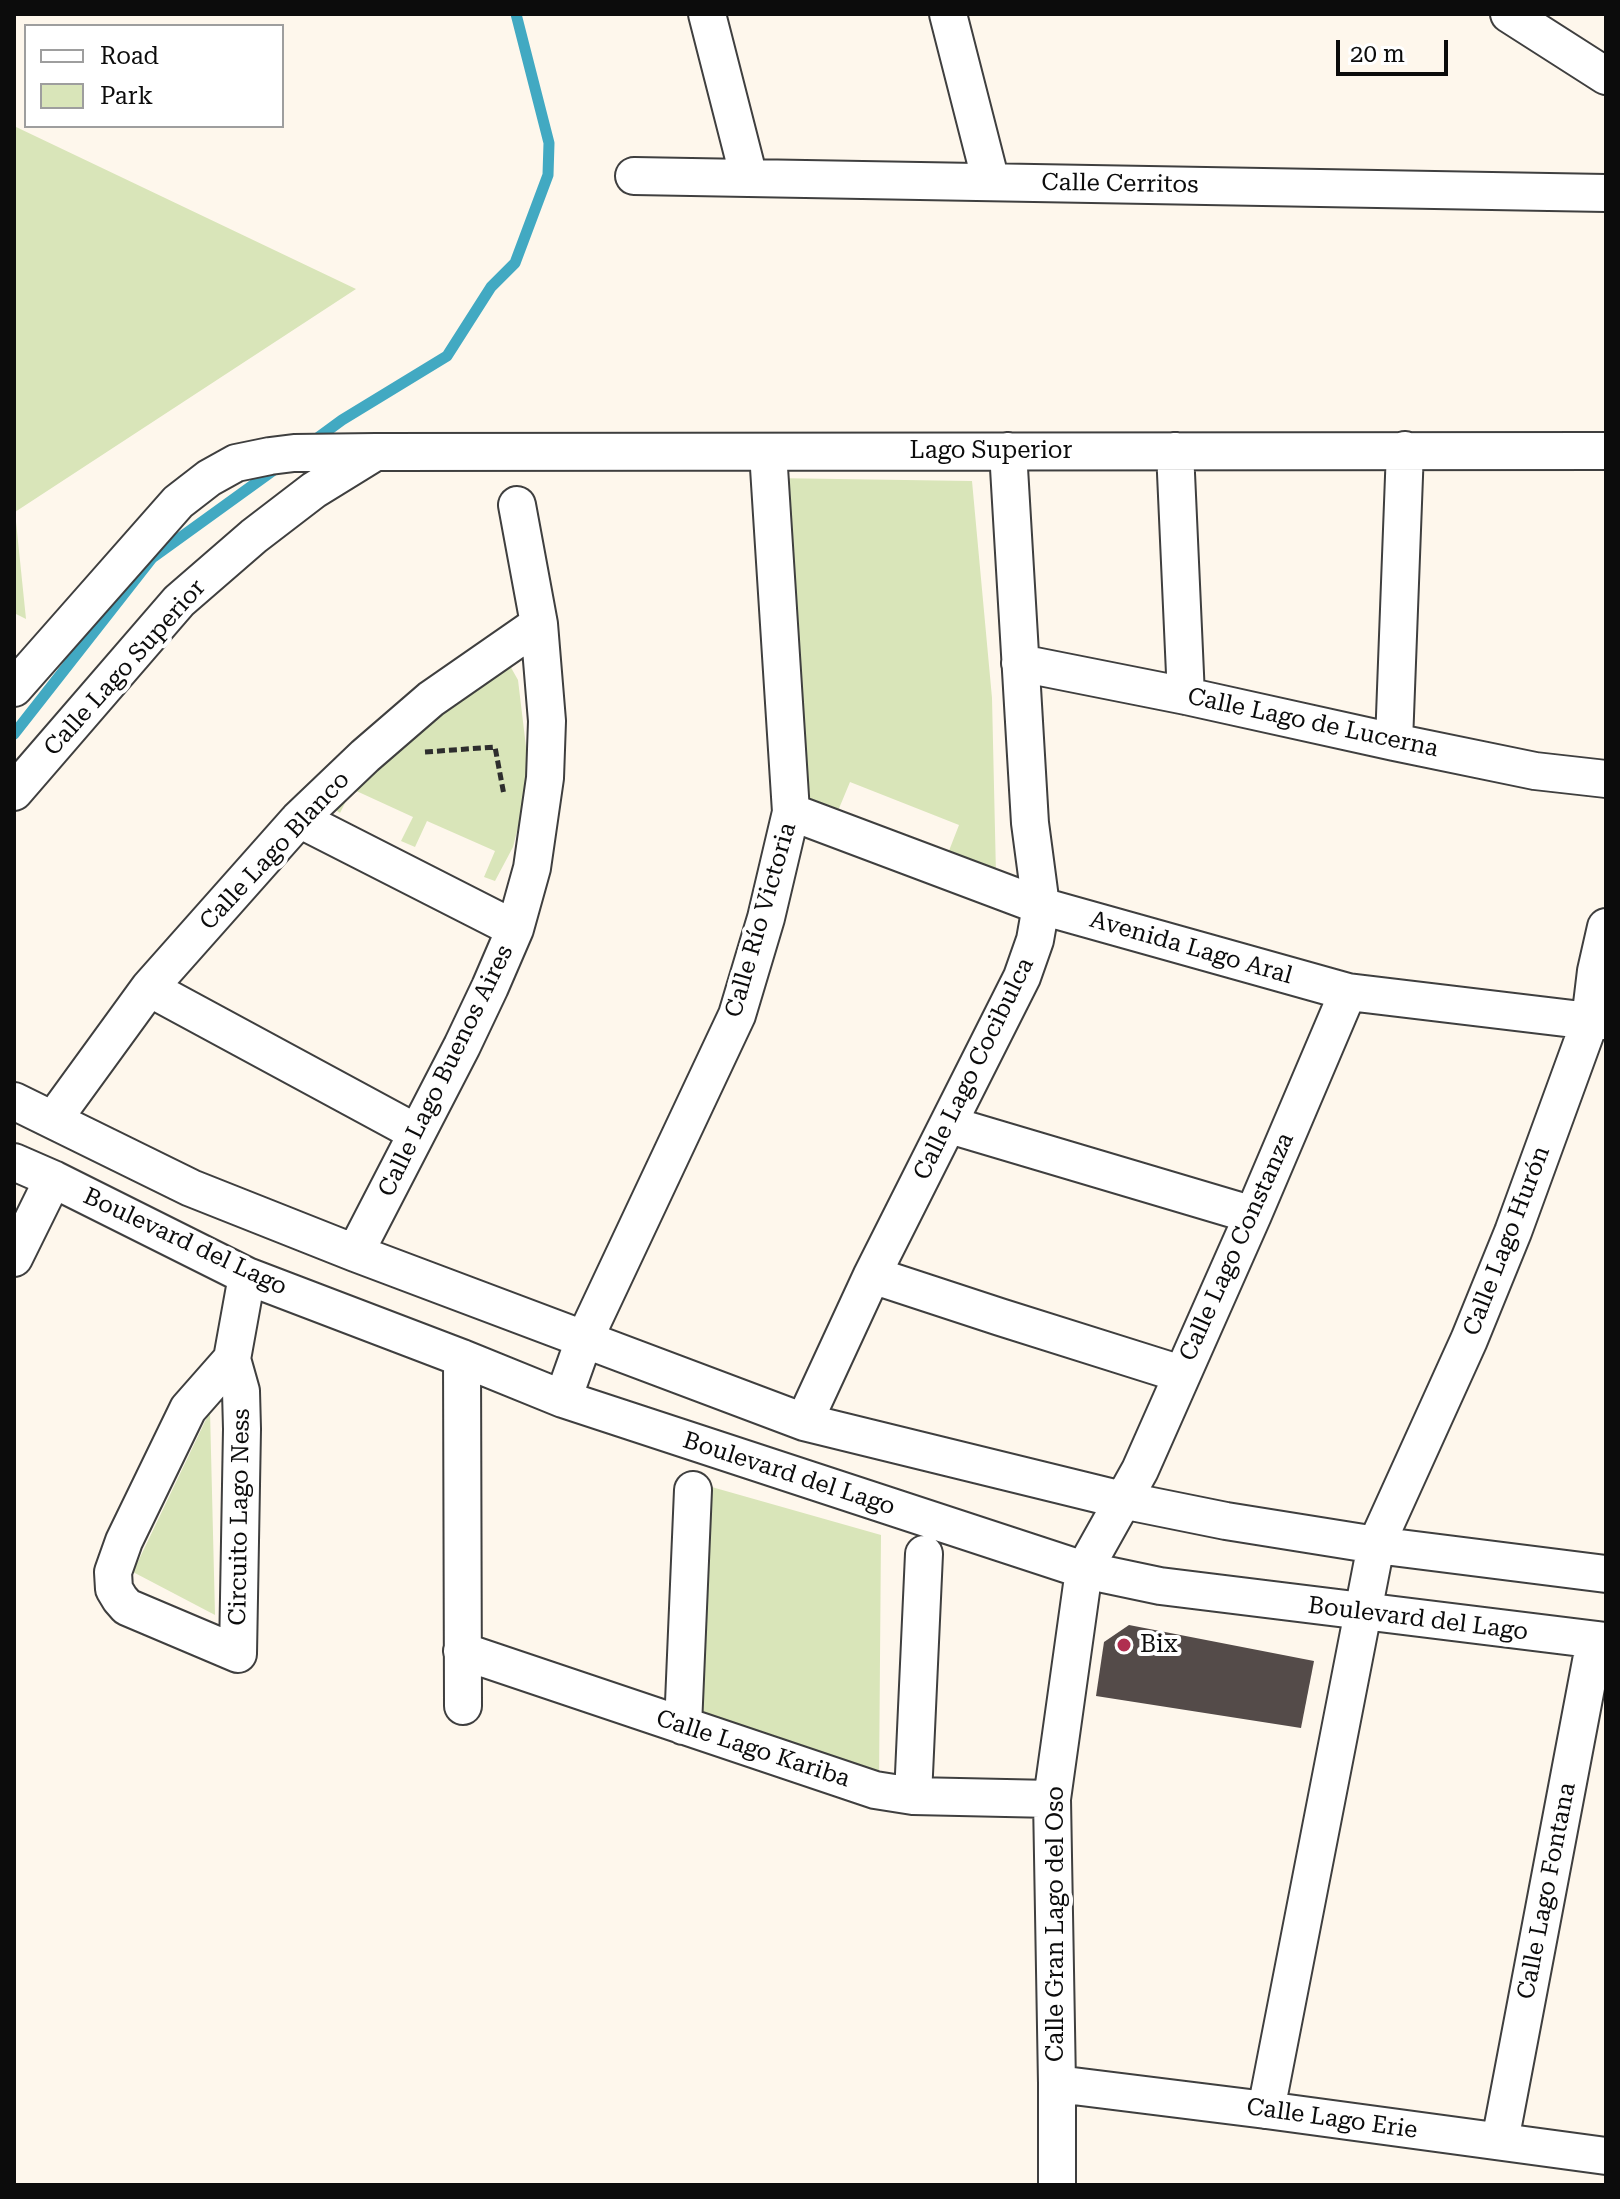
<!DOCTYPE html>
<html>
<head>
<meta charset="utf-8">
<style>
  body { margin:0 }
  #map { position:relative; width:1620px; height:2199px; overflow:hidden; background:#fef7ec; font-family:"Roboto Serif",serif }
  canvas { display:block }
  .frame { position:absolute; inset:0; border:16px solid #0c0c0c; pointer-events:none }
  .legend { position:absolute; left:24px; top:24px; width:260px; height:104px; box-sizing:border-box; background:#fff; border:2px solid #9e9e9e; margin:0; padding:10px 14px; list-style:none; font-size:24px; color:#0c0c0c }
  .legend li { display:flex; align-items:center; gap:16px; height:40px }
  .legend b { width:40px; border:2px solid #9e9e9e }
  .scale { position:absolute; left:1336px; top:40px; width:112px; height:36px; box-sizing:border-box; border:4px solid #0c0c0c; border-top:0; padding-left:10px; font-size:24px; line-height:28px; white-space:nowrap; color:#0c0c0c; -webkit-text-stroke:6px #fff; paint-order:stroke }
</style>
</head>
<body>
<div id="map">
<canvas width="1620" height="2199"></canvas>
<div class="frame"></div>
<ul class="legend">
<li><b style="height:10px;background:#fff"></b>Road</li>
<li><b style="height:22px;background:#d9e5b9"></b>Park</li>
</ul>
<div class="scale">20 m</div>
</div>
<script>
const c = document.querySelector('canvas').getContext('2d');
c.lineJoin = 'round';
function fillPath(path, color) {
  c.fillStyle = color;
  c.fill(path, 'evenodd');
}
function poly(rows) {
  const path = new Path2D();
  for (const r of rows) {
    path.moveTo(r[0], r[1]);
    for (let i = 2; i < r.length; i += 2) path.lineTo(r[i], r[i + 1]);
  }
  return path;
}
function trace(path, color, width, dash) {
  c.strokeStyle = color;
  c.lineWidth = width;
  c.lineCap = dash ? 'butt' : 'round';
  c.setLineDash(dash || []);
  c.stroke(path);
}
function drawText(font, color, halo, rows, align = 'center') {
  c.font = font + ' "Roboto Serif",serif';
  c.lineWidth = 8;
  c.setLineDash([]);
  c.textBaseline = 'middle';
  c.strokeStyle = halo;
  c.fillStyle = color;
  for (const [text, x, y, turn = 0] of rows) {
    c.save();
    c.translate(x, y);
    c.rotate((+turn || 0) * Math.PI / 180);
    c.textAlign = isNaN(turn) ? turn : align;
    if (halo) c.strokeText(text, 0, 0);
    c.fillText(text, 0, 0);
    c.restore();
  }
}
fillPath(poly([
  [14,126,356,289,15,512,26,619,14,613],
  [771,478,972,481,992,698,996,875,945,861,959,825,850,782,835,818,800,799],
  [509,664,518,680,530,780,513,847,495,881,484,877,495,851,427,821,415,847,401,841,413,817,352,789,340,813,329,805,374,757],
  [210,1411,215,1615,133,1572],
  [687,1480,881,1535,879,1782,692,1722]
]), '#d9e5b9');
trace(poly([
  [312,442,342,420,447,356,491,287,515,263,548,175,549,143,516,14],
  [14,734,152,558,278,467]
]), '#42a9c2', 11);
fillPath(poly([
  [1129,1625,1314,1661,1301,1728,1096,1696,1104,1642]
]), '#544b49');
const minor = poly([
  [707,14,749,178],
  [948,14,991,182],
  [1509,14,1606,76],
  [634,176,1606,193],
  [1175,451,1186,696],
  [1020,663,1186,696,1394,742,1535,771,1606,779],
  [14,688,178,502,209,478,236,463,270,456,294,453,376,452,1606,451],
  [1394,742,1405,450],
  [14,792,179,601,254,536,314,490,374,453],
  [791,812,1041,906,1348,992,1590,1021,1606,1021],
  [299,819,515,929],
  [149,988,417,1133],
  [14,1101,191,1188,355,1253,804,1422,1122,1500,1226,1521,1376,1545,1606,1574],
  [53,1120,149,988,299,819,365,756,431,699,539,624],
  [950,1125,1253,1215],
  [14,1162,53,1179,247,1276,462,1358,563,1399,1084,1570,1160,1586,1606,1641],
  [355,1253,462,1046,490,987,515,929,532,868,545,778,547,721,539,624,517,505],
  [14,1258,53,1179],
  [872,1275,1000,1317,1181,1374],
  [462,1358,463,1706],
  [232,1359,188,1409,124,1541,113,1572,114,1589,120,1599,127,1607,238,1654,242,1429,241,1391,232,1359,247,1276],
  [563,1399,584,1340,737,1015,766,918,791,812,768,452],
  [804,1422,872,1275,1022,977,1035,940,1041,906,1030,823,1008,451],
  [462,1651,875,1790,913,1796,1052,1799],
  [683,1726,693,1490],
  [913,1796,924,1554],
  [1057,2084,1266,2110,1606,2156],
  [1266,2110,1376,1545,1469,1340,1513,1232,1590,1021,1596,971,1606,927],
  [1500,2141,1595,1640],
  [1057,2185,1057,2084,1052,1799,1084,1570,1140,1470,1253,1215,1348,992]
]);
trace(minor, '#3f3f3f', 40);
trace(poly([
  [425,752,495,747,504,795]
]), '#2e2e2e', 5, [8, 4]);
trace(minor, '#fff', 36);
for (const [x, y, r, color] of [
  [1124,1645,8,"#b02f50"]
]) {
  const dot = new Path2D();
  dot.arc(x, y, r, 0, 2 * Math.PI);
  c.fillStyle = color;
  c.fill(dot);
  trace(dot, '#fff', 3);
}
drawText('24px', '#0c0c0c', '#fff', [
  ["Calle Cerritos",1120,184,1],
  ["Lago Superior",991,451],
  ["Calle Lago Superior",125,668,-48],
  ["Calle Lago de Lucerna",1313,723,12],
  ["Calle Lago Blanco",275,851,-47],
  ["Calle Río Victoria",761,920,-74],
  ["Avenida Lago Aral",1191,948,16],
  ["Calle Lago Cocibulca",974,1069,-64],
  ["Calle Lago Buenos Aires",446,1071,-64],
  ["Calle Lago Hurón",1507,1241,-69],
  ["Boulevard del Lago",185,1242,25],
  ["Calle Lago Constanza",1237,1247,-66],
  ["Boulevard del Lago",789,1474,18],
  ["Circuito Lago Ness",240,1517,-89],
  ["Boulevard del Lago",1418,1619,7],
  ["Calle Lago Kariba",753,1749,18],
  ["Calle Lago Fontana",1547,1891,-79],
  ["Calle Gran Lago del Oso",1056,1924,-90],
  ["Calle Lago Erie",1332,2119,8]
]);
drawText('24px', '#0c0c0c', '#fff', [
  ["Bix",1140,1645]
], 'left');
</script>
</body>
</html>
